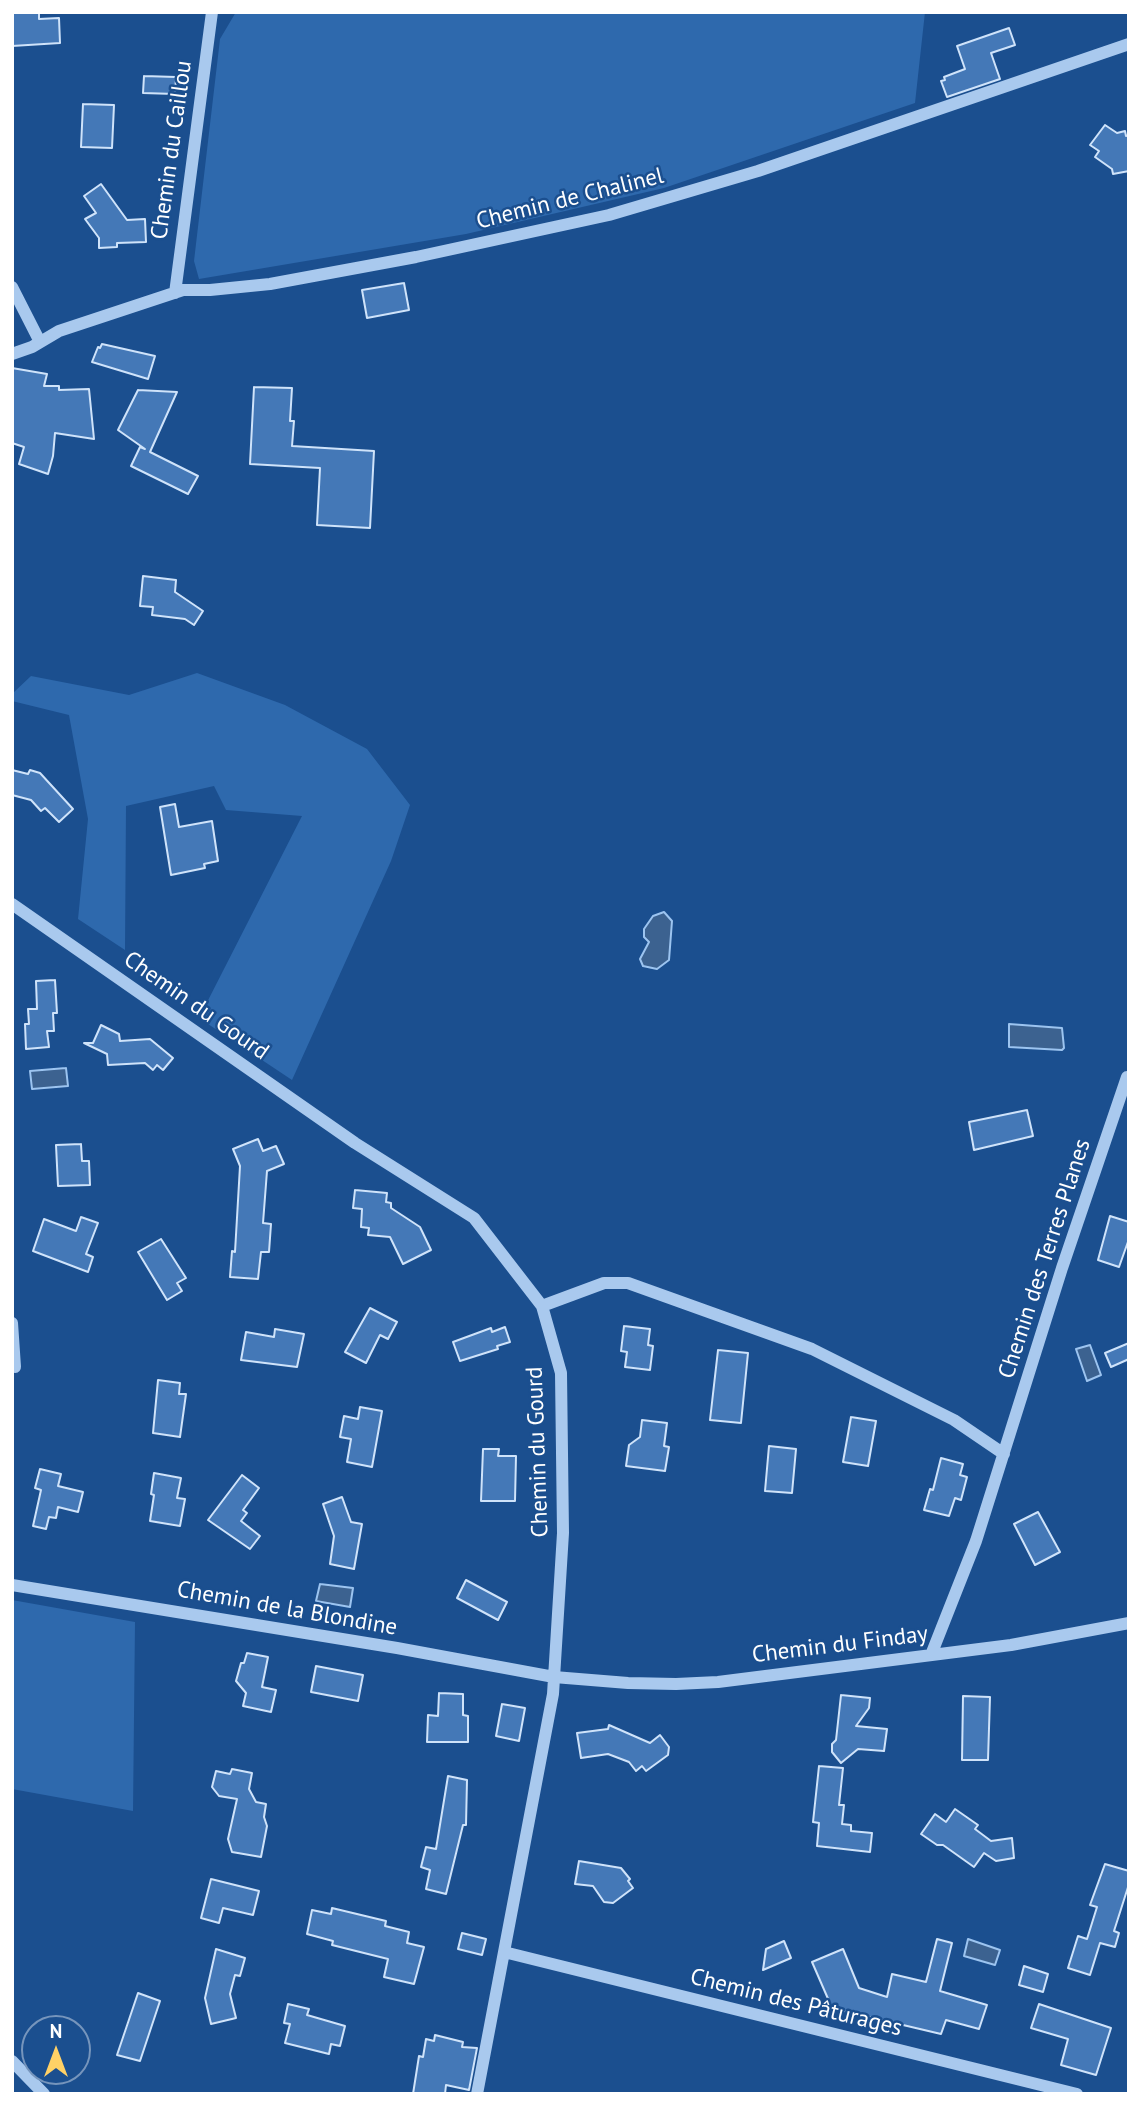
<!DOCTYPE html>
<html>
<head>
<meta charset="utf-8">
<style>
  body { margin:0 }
  #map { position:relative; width:1141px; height:2106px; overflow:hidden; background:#1b4f8f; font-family:"PT Sans",sans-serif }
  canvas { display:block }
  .frame { position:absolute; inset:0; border:14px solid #fff; pointer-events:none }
  .north { position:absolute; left:21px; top:2015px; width:70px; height:70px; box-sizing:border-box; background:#1b4f8f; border:2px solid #7695bc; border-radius:50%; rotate:0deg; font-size:19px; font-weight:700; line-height:28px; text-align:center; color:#fff }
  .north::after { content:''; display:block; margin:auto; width:24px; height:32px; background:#ffd166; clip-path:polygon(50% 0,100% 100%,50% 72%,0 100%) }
</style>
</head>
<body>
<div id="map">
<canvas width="1141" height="2106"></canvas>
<div class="frame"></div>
<div class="north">N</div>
</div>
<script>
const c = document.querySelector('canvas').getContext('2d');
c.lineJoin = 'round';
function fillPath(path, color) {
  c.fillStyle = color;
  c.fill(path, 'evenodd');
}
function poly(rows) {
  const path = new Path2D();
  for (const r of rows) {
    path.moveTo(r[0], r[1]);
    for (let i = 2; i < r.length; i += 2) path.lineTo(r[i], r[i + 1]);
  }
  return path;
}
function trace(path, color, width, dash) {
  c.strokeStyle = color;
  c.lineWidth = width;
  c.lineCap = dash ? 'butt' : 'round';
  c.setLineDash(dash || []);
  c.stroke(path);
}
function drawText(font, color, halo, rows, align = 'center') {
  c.font = font + ' "PT Sans",sans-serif';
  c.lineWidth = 5;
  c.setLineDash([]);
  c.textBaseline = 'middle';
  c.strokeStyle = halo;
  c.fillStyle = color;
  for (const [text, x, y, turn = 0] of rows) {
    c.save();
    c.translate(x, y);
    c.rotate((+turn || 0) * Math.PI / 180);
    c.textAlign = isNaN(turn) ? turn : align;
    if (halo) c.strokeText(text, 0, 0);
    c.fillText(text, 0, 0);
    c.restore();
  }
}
fillPath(poly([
  [236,12,925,12,915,103,664,188,466,234,199,279,194,261,220,39],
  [197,673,285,705,367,749,410,805,391,861,292,1080,199,1018,302,816,226,810,214,786,126,806,125,950,78,919,88,819,69,715,12,701,12,694,31,676,129,695],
  [12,1600,135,1622,133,1811,12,1789]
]), '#2e69ad');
const water = poly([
  [664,912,672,921,669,960,657,969,643,966,640,959,649,942,644,937,644,929,653,916,664,912],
  [1009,1024,1062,1028,1064,1048,1062,1050,1009,1047,1009,1024],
  [66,1068,68,1086,32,1089,30,1071,66,1068],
  [1090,1345,1101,1375,1087,1381,1076,1349,1090,1345],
  [320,1584,353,1588,350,1607,316,1601,320,1584],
  [968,1939,1000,1950,995,1965,964,1956,968,1939]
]);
fillPath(water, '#3c6290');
trace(water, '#9cc4f0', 2);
const building = poly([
  [12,12,39,12,39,19,59,18,60,43,12,46,12,12],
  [1009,28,1015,45,991,53,1000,79,947,97,941,81,945,80,944,77,965,69,957,46,1009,28],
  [144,76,176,77,175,94,143,93,144,76],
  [83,104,114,105,112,148,81,147,83,104],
  [1105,125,1117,133,1125,131,1126,136,1129,135,1129,171,1113,174,1112,169,1095,157,1099,151,1090,145,1105,125],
  [101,184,127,220,145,219,146,242,117,243,117,247,99,248,99,238,85,219,96,213,84,196,101,184],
  [404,283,409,310,367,318,362,290,404,283],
  [102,344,155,356,148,379,92,362,98,347,100,348,102,344],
  [12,368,47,374,44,386,59,386,59,390,89,389,94,439,55,433,53,456,48,474,19,464,24,447,12,443,12,368],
  [254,387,292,388,290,421,294,421,292,446,374,451,370,528,317,525,320,468,250,464,254,387],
  [138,390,177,392,150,452,198,476,188,494,131,466,140,447,145,449,118,430,138,390],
  [143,576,176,580,175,592,203,611,194,625,185,619,152,615,153,607,140,606,143,576],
  [12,770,28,774,30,770,40,773,73,809,59,822,45,808,41,811,31,800,12,795,12,770],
  [175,804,179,827,212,821,218,861,204,864,205,868,171,875,160,807,175,804],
  [55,980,57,1013,53,1013,54,1031,47,1031,49,1047,26,1049,25,1024,29,1024,28,1009,37,1009,36,981,55,980],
  [101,1025,119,1034,120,1041,150,1039,173,1058,163,1070,157,1065,153,1070,145,1063,108,1065,107,1054,84,1043,93,1043,101,1025],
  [1027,1110,1033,1136,974,1150,969,1122,1027,1110],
  [258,1139,263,1151,276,1146,284,1164,267,1171,263,1223,271,1224,269,1252,261,1252,258,1279,230,1277,232,1251,235,1252,240,1166,233,1149,258,1139],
  [81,1144,82,1161,89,1161,90,1185,58,1186,56,1145,81,1144],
  [355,1190,387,1193,386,1202,391,1203,391,1208,420,1227,431,1250,403,1264,390,1237,368,1235,369,1228,361,1227,362,1209,353,1208,355,1190],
  [1110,1216,1129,1222,1129,1239,1119,1267,1098,1260,1110,1216],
  [81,1217,98,1223,86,1254,93,1257,88,1272,33,1251,44,1219,76,1231,81,1217],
  [161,1239,186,1278,177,1283,182,1291,167,1300,138,1252,161,1239],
  [370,1308,397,1322,388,1339,380,1335,366,1363,345,1352,370,1308],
  [624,1326,650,1329,648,1345,653,1346,650,1370,625,1367,627,1352,621,1351,624,1326],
  [505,1327,510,1342,497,1346,498,1349,460,1361,453,1342,491,1328,492,1332,505,1327],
  [275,1329,304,1334,297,1367,241,1360,246,1332,274,1337,275,1329],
  [1129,1343,1129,1359,1111,1367,1105,1353,1129,1343],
  [718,1350,748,1353,741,1423,710,1420,718,1350],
  [158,1380,180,1383,179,1394,186,1394,180,1437,153,1433,158,1380],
  [360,1407,382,1411,372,1467,347,1462,351,1439,340,1437,344,1416,358,1419,360,1407],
  [851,1417,876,1421,868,1466,843,1462,851,1417],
  [642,1420,667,1423,664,1446,669,1447,665,1471,626,1466,629,1445,640,1437,642,1420],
  [769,1446,796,1449,792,1493,765,1491,769,1446],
  [483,1449,499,1449,498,1456,516,1456,515,1501,481,1501,483,1449],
  [941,1458,963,1464,960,1475,967,1477,961,1500,955,1498,949,1516,924,1510,930,1489,933,1490,941,1458],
  [40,1469,61,1474,58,1486,83,1492,78,1512,58,1507,56,1518,49,1517,46,1529,33,1526,41,1490,35,1488,40,1469],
  [154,1473,181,1478,177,1498,185,1499,180,1526,150,1521,154,1495,151,1494,154,1473],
  [242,1475,259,1488,243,1510,247,1513,241,1521,260,1536,250,1549,208,1520,242,1475],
  [342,1497,351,1522,362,1524,354,1569,330,1564,334,1536,323,1504,342,1497],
  [1038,1512,1060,1552,1035,1565,1014,1524,1038,1512],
  [466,1580,507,1602,498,1620,457,1598,466,1580],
  [247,1653,268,1657,262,1687,276,1690,271,1712,243,1706,246,1693,236,1681,241,1663,244,1663,247,1653],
  [316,1666,363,1675,358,1701,311,1692,316,1666],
  [439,1693,463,1694,463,1715,468,1716,468,1742,427,1742,428,1715,438,1716,439,1693],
  [841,1695,870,1698,869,1708,856,1726,887,1729,884,1751,858,1749,841,1763,832,1752,832,1744,836,1740,841,1695],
  [963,1696,990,1697,988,1760,962,1760,963,1696],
  [502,1704,525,1708,519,1741,496,1736,502,1704],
  [609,1725,650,1743,660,1735,669,1747,668,1755,646,1771,642,1766,636,1771,629,1762,608,1754,581,1758,577,1733,608,1729,609,1725],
  [819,1766,843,1768,839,1805,844,1805,842,1824,851,1825,851,1831,872,1833,870,1852,817,1846,819,1823,813,1822,819,1766],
  [232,1769,252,1773,249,1789,256,1802,266,1804,264,1817,267,1826,261,1857,232,1852,228,1839,237,1799,219,1796,212,1787,216,1771,230,1774,232,1769],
  [448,1776,467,1780,466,1825,463,1825,446,1894,426,1889,430,1870,421,1867,426,1847,436,1849,448,1776],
  [955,1809,978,1825,975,1829,991,1841,1012,1838,1014,1858,996,1861,984,1853,974,1867,943,1845,937,1845,921,1834,935,1814,946,1822,955,1809],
  [579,1861,621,1868,630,1879,628,1881,633,1888,613,1903,604,1902,593,1886,575,1884,579,1861],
  [1105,1864,1129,1871,1129,1884,1114,1931,1119,1933,1115,1947,1100,1943,1090,1975,1068,1968,1078,1936,1087,1939,1097,1907,1090,1905,1105,1864],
  [211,1879,259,1891,253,1915,223,1908,219,1923,201,1918,211,1879],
  [332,1908,386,1921,385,1926,409,1932,407,1943,424,1947,414,1984,384,1977,388,1959,332,1945,333,1941,307,1934,312,1910,331,1914,332,1908],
  [462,1933,486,1939,482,1955,458,1949,462,1933],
  [937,1939,952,1943,940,1991,987,2005,979,2029,946,2020,941,2034,827,2007,829,2001,812,1962,843,1949,859,1988,887,1997,892,1974,926,1982,937,1939],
  [784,1941,791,1958,763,1970,766,1949,784,1941],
  [216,1949,245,1958,240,1976,235,1975,230,1994,236,2018,211,2024,205,1998,216,1949],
  [1024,1966,1048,1974,1043,1992,1019,1985,1024,1966],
  [138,1993,160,2001,140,2061,117,2055,138,1993],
  [288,2004,309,2009,307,2015,345,2026,340,2046,331,2044,329,2054,285,2043,290,2024,284,2023,288,2004],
  [1039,2004,1111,2028,1096,2075,1061,2065,1068,2039,1031,2028,1039,2004],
  [435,2035,463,2042,462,2047,477,2048,469,2090,446,2085,445,2094,413,2094,419,2056,423,2057,426,2039,434,2041,435,2035]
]);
fillPath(building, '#4478b7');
trace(building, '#cfe3fa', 2);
trace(poly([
  [12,287,40,342],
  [175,293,212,12],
  [12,354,32,347,59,331,183,290,210,290,270,284,416,257,609,215,758,171,1129,44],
  [12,904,355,1143,474,1218,542,1306,561,1373,563,1533,553,1694,477,2094],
  [542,1306,604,1283,628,1283,812,1349,954,1420,1004,1454],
  [12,1323,15,1367],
  [12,1585,397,1648,554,1677,628,1683,676,1684,718,1682,1011,1645,1129,1623],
  [931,1655,976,1541,1062,1268,1127,1077],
  [504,1952,1077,2094],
  [12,2061,44,2094]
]), '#a9c9ee', 12);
drawText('23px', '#fff', '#1b4f8f', [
  ["Chemin du Caillou",172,150,-82],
  ["Chemin de Chalinel",570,199,-14],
  ["Chemin du Gourd",196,1006,35],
  ["Chemin des Terres Planes",1045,1259,-72],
  ["Chemin du Gourd",538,1452,-92],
  ["Chemin de la Blondine",287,1609,10],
  ["Chemin du Finday",840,1645,-7],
  ["Chemin des Pâturages",796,2003,14]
]);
</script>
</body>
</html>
